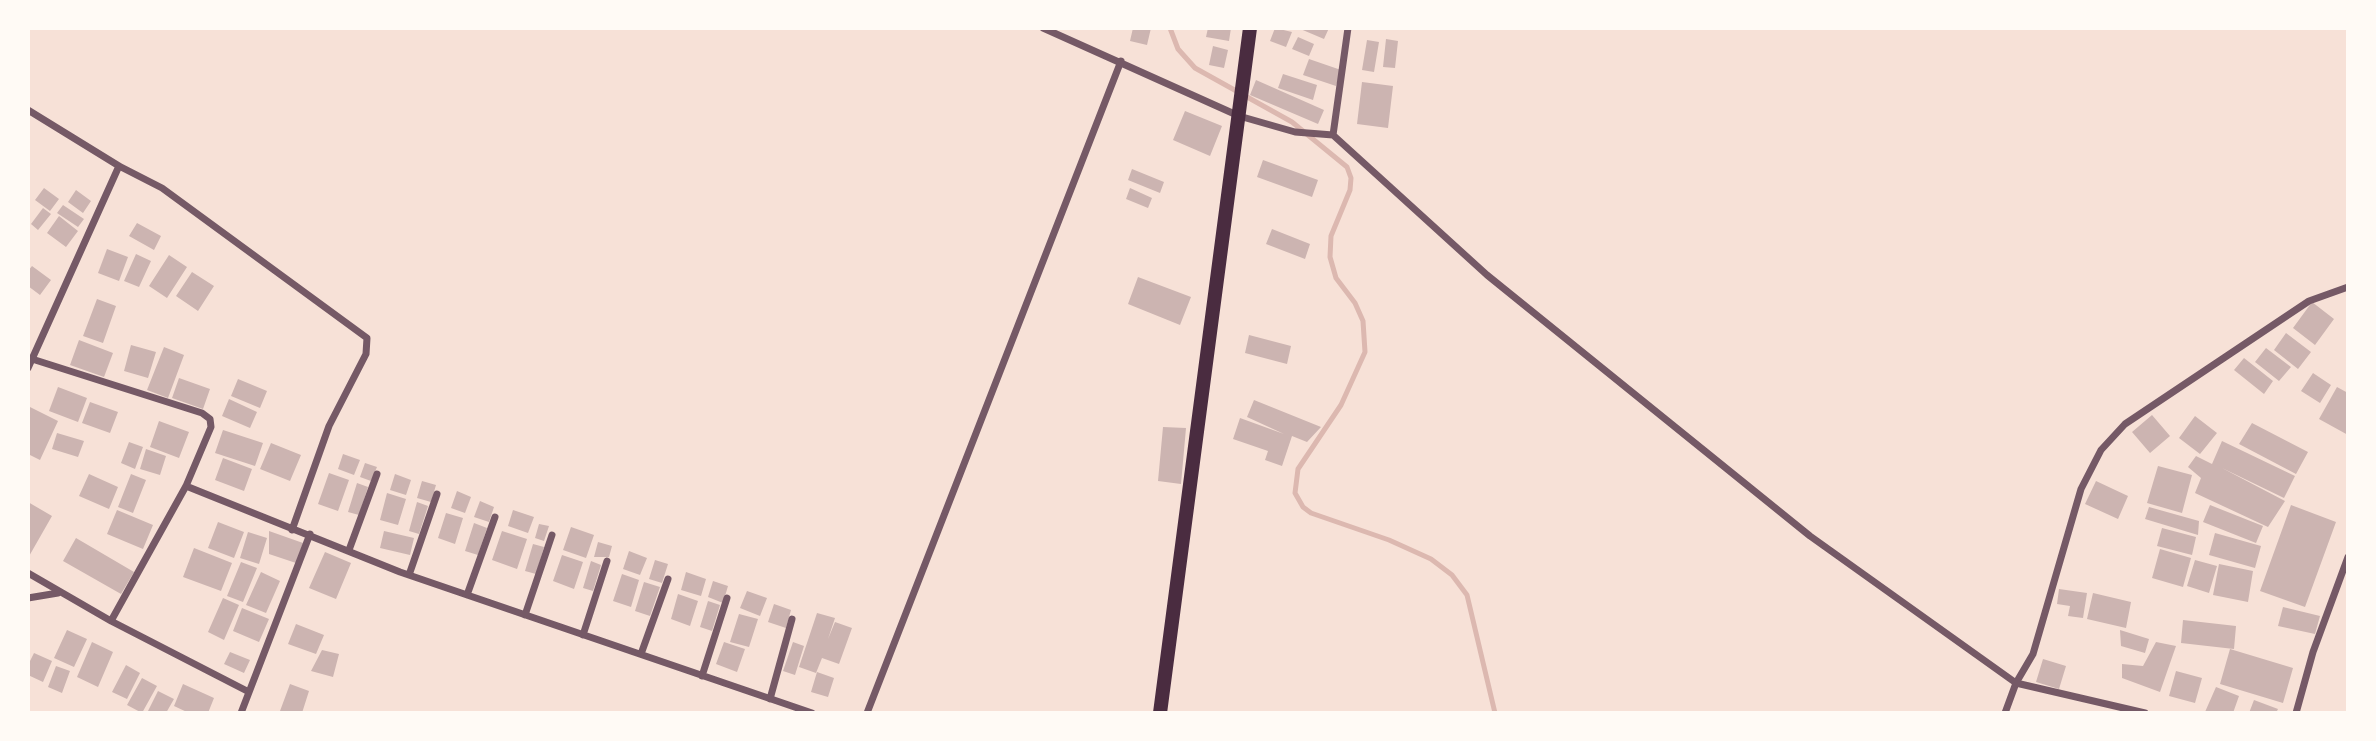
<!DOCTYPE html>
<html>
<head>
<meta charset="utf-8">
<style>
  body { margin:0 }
  #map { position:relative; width:2376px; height:741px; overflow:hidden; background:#f7e1d7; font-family:"Golos Text",sans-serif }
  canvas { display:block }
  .frame { position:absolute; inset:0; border:30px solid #fffaf5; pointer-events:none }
</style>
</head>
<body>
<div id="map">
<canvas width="2376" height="741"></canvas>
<div class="frame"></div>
</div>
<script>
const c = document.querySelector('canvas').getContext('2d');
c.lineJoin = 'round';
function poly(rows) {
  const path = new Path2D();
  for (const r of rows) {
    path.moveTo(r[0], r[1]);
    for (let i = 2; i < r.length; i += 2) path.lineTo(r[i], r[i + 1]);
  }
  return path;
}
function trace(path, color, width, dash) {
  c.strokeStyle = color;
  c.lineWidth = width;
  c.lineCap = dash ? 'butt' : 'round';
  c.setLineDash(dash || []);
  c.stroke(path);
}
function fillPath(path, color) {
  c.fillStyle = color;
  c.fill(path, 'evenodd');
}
trace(poly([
  [1170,28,1178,49,1195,68,1292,122,1347,167,1351,178,1350,190,1331,236,1330,257,1336,278,1355,303,1363,321,1365,352,1341,405,1298,469,1295,493,1303,507,1311,513,1389,540,1431,559,1452,575,1467,595,1495,713]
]), '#dcb8b0', 5);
fillPath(poly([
  [1133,28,1151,28,1147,45,1130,41],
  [1208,28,1231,28,1229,41,1206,37],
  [1275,28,1292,32,1286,47,1270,41],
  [1298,28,1329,28,1324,39],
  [1298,37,1314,44,1309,56,1292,49],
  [1386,39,1398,41,1395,68,1383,67],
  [1367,40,1379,42,1374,72,1362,70],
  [1213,46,1228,50,1224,68,1209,65],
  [1309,59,1341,70,1336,86,1303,75],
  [1283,74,1317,85,1313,100,1278,88],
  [1256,80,1324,110,1318,124,1250,95],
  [1362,82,1393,86,1388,128,1357,124],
  [1185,111,1222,126,1210,156,1173,140],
  [1263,160,1318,180,1312,197,1257,177],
  [1132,169,1164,182,1160,193,1128,180],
  [44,188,59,199,50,211,35,200],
  [1130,188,1152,198,1148,208,1126,199],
  [76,190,91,201,83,213,68,202],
  [63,205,84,219,78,227,57,213],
  [43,208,51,214,38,230,31,224],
  [59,216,78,231,66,247,47,233],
  [137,223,161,236,154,250,129,236],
  [1272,229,1310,244,1305,259,1266,244],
  [107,249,128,257,119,281,98,273],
  [136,254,151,261,139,287,124,281],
  [169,255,187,267,167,298,149,286],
  [32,266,51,280,40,295,28,286,28,271],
  [192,272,214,286,198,311,176,296],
  [1138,277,1191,297,1180,325,1128,304],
  [97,299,116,306,103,343,83,336],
  [2312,302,2334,319,2315,345,2293,328],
  [2286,333,2311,352,2298,369,2274,350],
  [1249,335,1291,346,1287,364,1245,353],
  [79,340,113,353,104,377,70,365],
  [131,345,156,352,148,378,124,371],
  [164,347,184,355,168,398,147,390],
  [2266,348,2291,367,2279,381,2255,362],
  [2244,358,2273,381,2264,394,2234,370],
  [2313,373,2331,385,2320,403,2301,391],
  [179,378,210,389,203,409,172,398],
  [238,379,267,391,260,408,231,396],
  [58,387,87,398,78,422,49,411],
  [2337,387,2348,393,2348,435,2319,419],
  [229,399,257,412,250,428,222,416],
  [1254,400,1321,427,1307,442,1292,436,1282,466,1265,460,1268,451,1233,439,1240,418,1284,434,1247,417],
  [90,402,118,412,110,433,82,423],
  [28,406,58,421,40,460,28,454],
  [2152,415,2170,436,2150,453,2132,432],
  [2195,416,2217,433,2200,454,2179,438],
  [159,421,189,432,179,458,150,447],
  [2252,423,2308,452,2296,474,2239,444],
  [1163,427,1186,428,1181,484,1158,481],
  [223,430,263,443,255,466,215,453],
  [57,433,84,441,78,457,52,449],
  [2222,441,2295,476,2284,498,2222,468,2285,501,2268,527,2195,493,2201,478,2188,467,2196,456,2212,464],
  [129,442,143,447,135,469,121,463],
  [271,443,301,455,290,481,260,469],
  [146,449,166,456,160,475,140,469],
  [343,454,360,460,354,475,338,469],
  [223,458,252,469,244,491,215,480],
  [365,463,377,467,371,481,360,477],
  [2158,466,2192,475,2182,513,2147,503],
  [329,473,349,480,338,511,318,504],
  [89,474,118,487,109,509,79,496],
  [131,474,146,480,133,513,118,507],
  [395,474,411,480,406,495,390,490],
  [422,481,436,485,431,502,417,498],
  [2096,481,2128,496,2118,519,2085,504],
  [357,483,368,487,359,515,348,512],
  [457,491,471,497,465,513,451,508],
  [387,493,406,499,398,525,380,520],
  [480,501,494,507,489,522,474,517],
  [28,502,52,516,28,558],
  [417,502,428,506,419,534,409,531],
  [2210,505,2263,526,2256,543,2203,522],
  [2291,505,2336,522,2305,607,2260,591],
  [2149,507,2199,521,2198,535,2145,519],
  [117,510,153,525,143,549,107,534],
  [513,510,534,517,528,533,508,526],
  [446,513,463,518,455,544,438,538],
  [218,522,244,532,234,558,208,548],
  [474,523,487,528,478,555,465,551],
  [539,524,549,526,544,541,535,538],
  [571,527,594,535,586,558,563,550],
  [2162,528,2196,537,2192,555,2157,546],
  [269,531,303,543,296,563,269,554],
  [384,531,414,538,410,555,380,548],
  [502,531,527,539,517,569,492,560],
  [248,532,267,538,259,564,240,558],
  [2215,533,2261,546,2255,568,2209,555],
  [76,538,134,572,121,594,63,561],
  [598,542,612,546,609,557,594,557],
  [533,544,544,547,536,574,525,571],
  [194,548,232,563,221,591,183,577],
  [2160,549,2191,558,2183,587,2152,578],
  [629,551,647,558,640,575,623,569],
  [325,552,351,563,336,599,309,588],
  [562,555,583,562,574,589,553,581],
  [655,560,668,564,662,583,649,579],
  [2195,560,2217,566,2209,593,2187,586],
  [591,561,601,565,593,591,583,588],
  [241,562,257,568,243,602,227,596],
  [2219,564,2253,571,2248,602,2213,595],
  [261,572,280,581,266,613,246,605],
  [686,572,706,579,701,596,681,590],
  [622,574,639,580,631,607,613,601],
  [713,581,728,586,723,603,708,597],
  [644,582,660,587,650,616,635,611],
  [2059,589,2087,593,2083,618,2068,616,2070,606,2057,604],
  [747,591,767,598,760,616,740,608],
  [2093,593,2131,602,2126,628,2087,619],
  [678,594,698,601,690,626,671,619],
  [223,598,239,605,224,640,208,632],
  [708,601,720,605,712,631,700,627],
  [774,604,791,610,786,628,768,622],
  [2283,607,2320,616,2315,634,2278,626],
  [242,608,269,619,259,642,233,631],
  [817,613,835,618,828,639,835,622,852,628,839,664,822,658,816,673,799,667],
  [739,614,758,619,749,647,730,642],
  [2183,620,2236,626,2234,649,2181,643],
  [296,624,324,635,316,654,288,644],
  [67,630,87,639,74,667,54,658],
  [2120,630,2149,639,2145,653,2121,646],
  [92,642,113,652,98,687,77,677],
  [724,642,745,649,737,672,716,664],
  [793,642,804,646,795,675,783,671],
  [2156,642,2176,646,2160,692,2122,678,2122,664,2143,666],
  [2230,649,2293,668,2283,703,2220,684],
  [322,650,339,654,333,677,311,671],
  [230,652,250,660,244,673,224,664],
  [34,653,52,661,43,682,28,675,28,665],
  [2043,659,2066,666,2059,689,2036,682],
  [126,665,140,673,127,699,112,692],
  [56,666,70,671,62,693,48,687],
  [2176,671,2202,678,2195,703,2169,696],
  [817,672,834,678,828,697,811,692],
  [142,678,157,686,142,713,127,705],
  [183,684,214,698,208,713,189,713,174,706],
  [290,684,309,691,302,713,280,711],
  [2216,687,2239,696,2233,713,2205,712],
  [158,691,174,699,166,713,147,713],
  [2254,700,2278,709,2276,713,2249,713]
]), '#ccb4b1');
trace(poly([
  [1043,28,1239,116,1295,132,1333,135,1487,275,1810,536,2016,683,2145,713],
  [28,110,119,166,162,188,367,338,366,354,329,426,292,530],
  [1333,135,1348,28],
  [28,368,119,166],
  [186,486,400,572,812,713],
  [349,550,377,474],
  [28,573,111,621,186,486,211,427,210,419,202,413,32,359],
  [409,575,437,494],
  [467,595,495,517],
  [28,598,58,593],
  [525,615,552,535],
  [111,621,249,692],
  [583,635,607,561],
  [641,654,668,579],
  [702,676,727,598],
  [770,699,792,619],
  [241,713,310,534],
  [867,713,1121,61],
  [2005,713,2016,683,2033,654,2081,489,2101,450,2125,424,2309,301,2348,287],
  [2296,713,2313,652,2348,557]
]), '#755966', 7);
trace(poly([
  [1160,713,1250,28]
]), '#4a2c40', 14);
</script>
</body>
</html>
